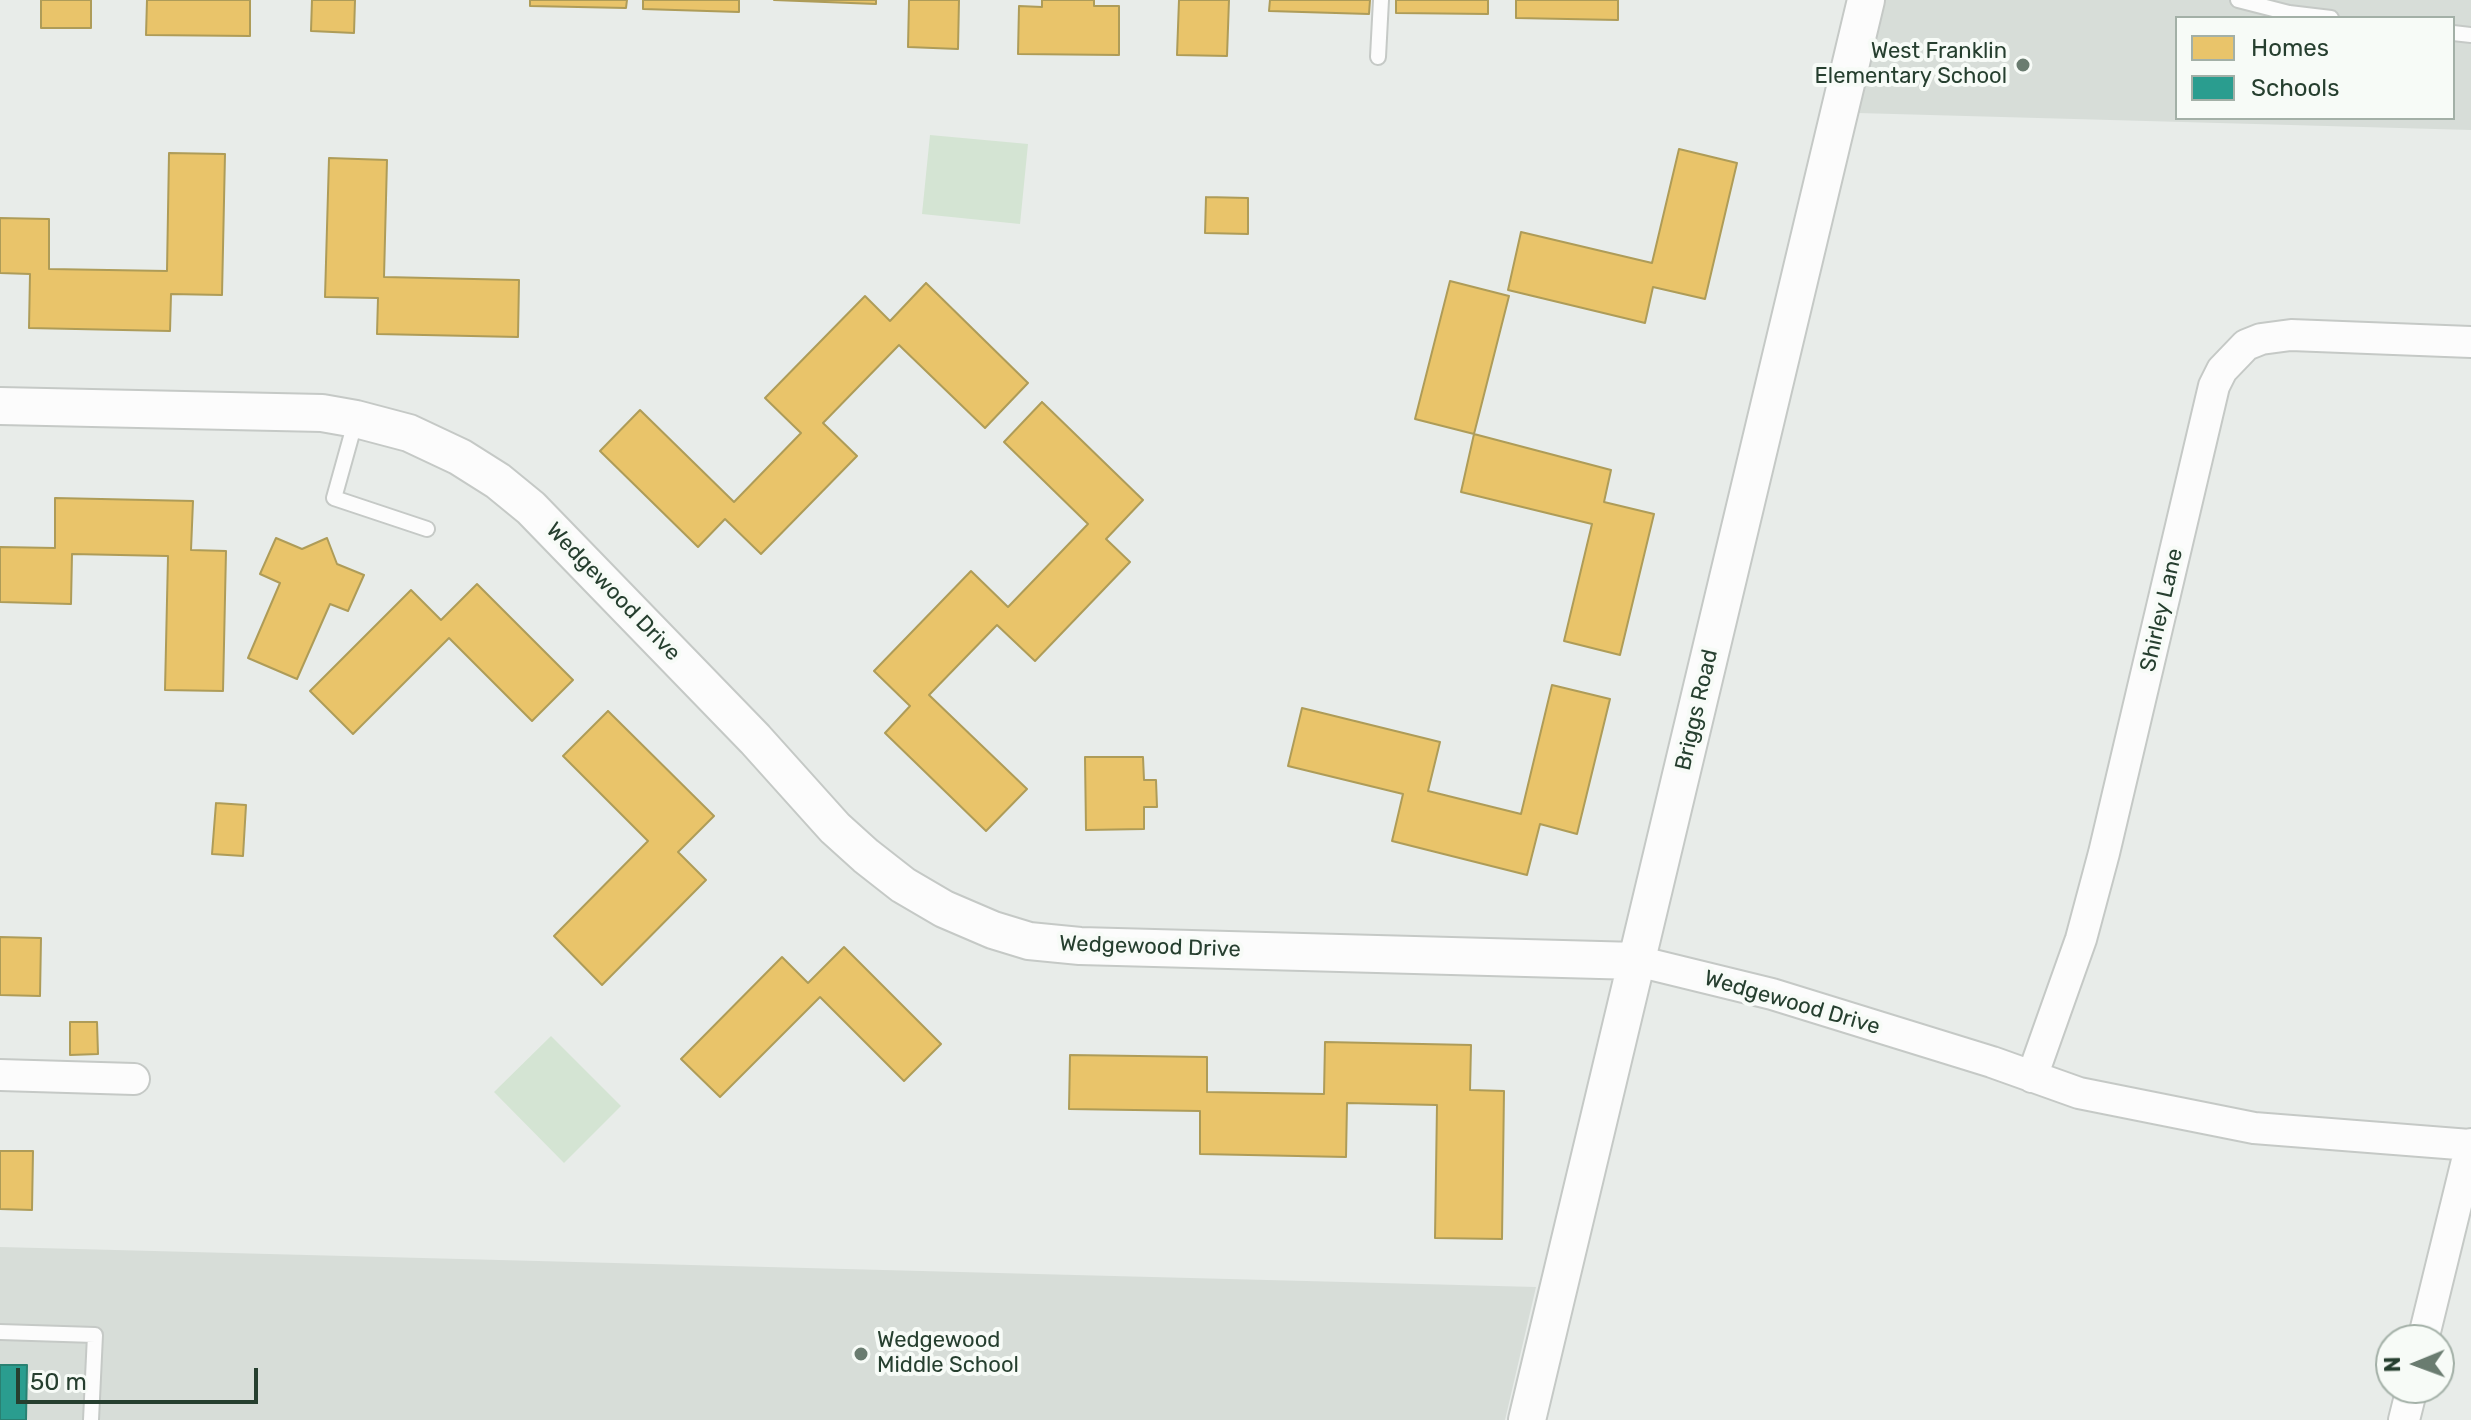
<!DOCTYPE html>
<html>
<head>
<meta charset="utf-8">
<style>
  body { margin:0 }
  #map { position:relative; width:2471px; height:1420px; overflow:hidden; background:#e8ece9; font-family:Rubik,sans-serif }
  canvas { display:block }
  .legend { position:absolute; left:2175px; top:16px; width:280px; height:104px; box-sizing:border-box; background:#f7fbf7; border:2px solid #a3b0a7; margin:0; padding:10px 14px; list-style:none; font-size:24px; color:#263f2f }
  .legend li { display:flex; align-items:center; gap:16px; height:40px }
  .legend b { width:40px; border:2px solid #a3b0a7 }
  .north { position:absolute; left:2375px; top:1324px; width:80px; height:80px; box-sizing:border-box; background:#f7fbf7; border:2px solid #a3b0a7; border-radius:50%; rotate:269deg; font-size:22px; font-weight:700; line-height:32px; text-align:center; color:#263f2f }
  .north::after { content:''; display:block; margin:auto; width:28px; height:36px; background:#6a7c70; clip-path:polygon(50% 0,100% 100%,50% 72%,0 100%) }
  .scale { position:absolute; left:16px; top:1368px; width:242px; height:36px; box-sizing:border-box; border:4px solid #263f2f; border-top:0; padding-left:10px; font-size:24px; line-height:28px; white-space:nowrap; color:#263f2f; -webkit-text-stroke:6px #f7fbf7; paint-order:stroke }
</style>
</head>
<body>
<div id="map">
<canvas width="2471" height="1420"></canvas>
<ul class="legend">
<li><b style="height:22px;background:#e9c46a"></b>Homes</li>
<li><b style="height:22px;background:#2a9d8f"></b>Schools</li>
</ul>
<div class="north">N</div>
<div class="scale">50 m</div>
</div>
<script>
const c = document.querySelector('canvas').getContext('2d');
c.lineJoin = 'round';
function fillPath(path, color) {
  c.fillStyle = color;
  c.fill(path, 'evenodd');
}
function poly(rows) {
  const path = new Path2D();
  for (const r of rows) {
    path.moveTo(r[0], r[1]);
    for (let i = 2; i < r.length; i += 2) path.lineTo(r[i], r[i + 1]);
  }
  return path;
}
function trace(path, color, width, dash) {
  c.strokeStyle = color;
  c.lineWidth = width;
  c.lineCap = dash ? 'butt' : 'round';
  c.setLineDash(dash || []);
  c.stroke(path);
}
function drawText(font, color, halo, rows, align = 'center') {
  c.font = font + ' Rubik,sans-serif';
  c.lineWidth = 8;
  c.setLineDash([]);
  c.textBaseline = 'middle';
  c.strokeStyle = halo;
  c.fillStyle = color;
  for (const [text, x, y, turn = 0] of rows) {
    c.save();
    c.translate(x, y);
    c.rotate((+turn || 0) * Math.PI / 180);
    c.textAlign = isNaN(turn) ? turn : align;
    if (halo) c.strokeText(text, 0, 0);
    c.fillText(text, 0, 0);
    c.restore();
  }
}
fillPath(poly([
  [1883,0,2471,0,2471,130,1858,113],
  [2177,18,2453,18,2453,118,2177,118],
  [0,1247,1536,1287,1505,1420,0,1420]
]), '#d7ddd8');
fillPath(poly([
  [930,135,1028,144,1020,224,922,214],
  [551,1036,621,1106,564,1163,494,1092]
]), '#d4e4d3');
const homes = poly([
  [41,0,91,0,91,28,41,28,41,0],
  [147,0,250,0,250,36,146,35,147,0],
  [312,0,355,0,354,33,311,31,312,0],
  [530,0,627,0,626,8,530,6,530,0],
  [643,0,739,0,739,12,643,9,643,0],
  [774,0,876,0,876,4,774,0],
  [909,0,959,0,958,49,908,47,909,0],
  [1042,0,1094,0,1094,6,1119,6,1119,55,1018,54,1019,6,1042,7,1042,0],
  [1179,0,1229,0,1227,56,1177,55,1179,0],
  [1270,0,1370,0,1369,14,1269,11,1270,0],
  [1396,0,1488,0,1488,14,1396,13,1396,0],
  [1516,0,1618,0,1618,20,1516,18,1516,0],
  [1679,149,1737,163,1705,299,1653,287,1645,323,1508,290,1521,232,1652,263,1679,149],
  [169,153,225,154,222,295,171,294,170,331,29,328,30,274,0,273,0,218,49,219,49,269,167,271,169,153],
  [329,158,387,160,384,277,519,280,518,337,377,334,378,298,325,297,329,158],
  [1206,197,1248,198,1248,234,1205,233,1206,197],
  [1450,281,1509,296,1474,434,1415,419,1450,281],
  [926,283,1028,383,985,428,899,345,823,423,857,456,761,554,725,519,698,547,600,451,640,410,734,502,801,433,765,398,865,296,890,321,926,283],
  [1042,402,1143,500,1106,539,1130,562,1035,661,997,625,929,695,1027,789,986,831,885,733,910,706,874,671,971,571,1008,607,1088,524,1004,442,1042,402],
  [1474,434,1611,470,1604,502,1654,514,1620,655,1564,641,1592,524,1461,492,1474,434],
  [55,498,193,501,191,550,226,551,223,691,165,690,168,556,72,554,71,604,0,602,0,547,55,548,55,498],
  [276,538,302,549,327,538,337,564,364,575,348,611,330,604,297,679,248,658,280,583,260,574,276,538],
  [477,584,573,680,532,721,449,638,353,734,310,691,411,590,441,620,477,584],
  [1552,685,1610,699,1577,834,1540,824,1527,875,1392,841,1403,794,1288,766,1302,708,1440,742,1428,791,1521,814,1552,685],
  [608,711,714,816,678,852,706,880,602,985,554,936,648,841,563,756,608,711],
  [1085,757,1143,757,1144,780,1156,780,1157,807,1144,807,1144,829,1086,830,1085,757],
  [216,803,246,805,243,856,212,854,216,803],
  [0,937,41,938,40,996,0,995,0,937],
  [844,947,941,1044,904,1081,820,997,720,1097,681,1059,782,957,808,983,844,947],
  [70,1022,97,1022,98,1054,70,1055,70,1022],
  [1325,1042,1471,1045,1470,1090,1504,1091,1502,1239,1435,1238,1437,1105,1347,1103,1346,1157,1200,1154,1200,1111,1069,1109,1070,1055,1207,1057,1207,1092,1324,1094,1325,1042],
  [0,1151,33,1151,32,1210,0,1209,0,1151]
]);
fillPath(homes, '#e9c46a');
trace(homes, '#ae9c58', 2);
const schools = poly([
  [0,1365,27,1365,26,1420,0,1420,0,1365]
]);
fillPath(schools, '#2a9d8f');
trace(schools, '#298172', 2);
const service = poly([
  [2238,0,2289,13,2331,18],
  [2453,33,2471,35],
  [1378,57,1381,0],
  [356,419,334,498,427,529],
  [0,1332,95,1335,91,1420]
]);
const minor = poly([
  [1637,961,1772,994,1992,1062,2079,1093,2254,1128,2471,1145],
  [0,1075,134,1079],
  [2032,1077,2081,939,2104,853,2214,386,2222,370,2246,345,2261,339,2291,335,2471,342],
  [2423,1340,2471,1144],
  [2404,1420,2412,1388]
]);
const tertiary = poly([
  [0,406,322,413,356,419,409,433,460,457,498,481,531,508,755,739,835,828,866,856,903,885,944,909,993,930,1029,941,1080,946,1637,961],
  [1527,1420,1866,0]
]);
trace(service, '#c5c9c6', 18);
trace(minor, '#c5c9c6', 34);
trace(tertiary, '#c5c9c6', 40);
trace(service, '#fcfcfc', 14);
trace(minor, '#fcfcfc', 30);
trace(tertiary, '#fcfcfc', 36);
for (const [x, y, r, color] of [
  [2023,65,8,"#6a7c70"],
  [861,1354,8,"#6a7c70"]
]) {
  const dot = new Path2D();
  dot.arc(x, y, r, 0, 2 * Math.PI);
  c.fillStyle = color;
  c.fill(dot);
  trace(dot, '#f7fbf7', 3);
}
drawText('22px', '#263f2f', '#f7fbf7', [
  ["West Franklin",2007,52],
  ["Elementary School",2007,77],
  ["Wedgewood",877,1341,"left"],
  ["Middle School",877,1366,"left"]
], 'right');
drawText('22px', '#263f2f', '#f7fbf7', [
  ["Wedgewood Drive",613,592,46],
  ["Shirley Lane",2162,610,-77],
  ["Briggs Road",1697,710,-77],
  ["Wedgewood Drive",1150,947,2],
  ["Wedgewood Drive",1792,1003,16]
]);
</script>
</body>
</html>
